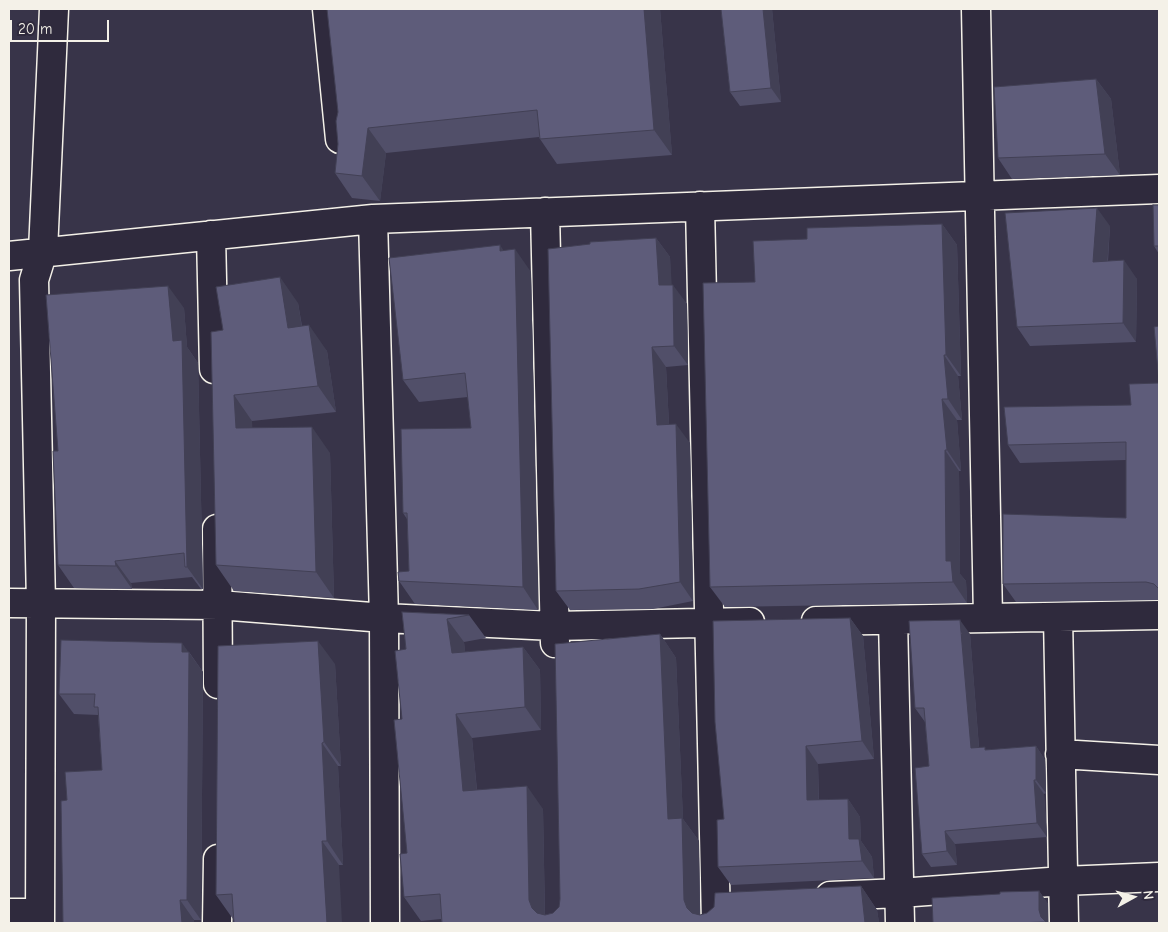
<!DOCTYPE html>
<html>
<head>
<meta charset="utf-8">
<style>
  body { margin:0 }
  #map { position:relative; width:1168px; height:932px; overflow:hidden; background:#383449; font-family:"Comic Neue",sans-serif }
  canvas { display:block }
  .frame { position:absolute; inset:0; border:10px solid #f4f1e8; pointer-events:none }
  .north { position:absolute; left:1108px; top:872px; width:50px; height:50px; -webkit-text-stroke:4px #2f2a3d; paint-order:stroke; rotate:83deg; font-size:14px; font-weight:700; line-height:20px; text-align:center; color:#f4f1e8 }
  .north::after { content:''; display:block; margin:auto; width:18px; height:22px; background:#f4f1e8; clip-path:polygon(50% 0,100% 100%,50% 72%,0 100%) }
  .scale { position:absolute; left:10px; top:20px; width:99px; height:22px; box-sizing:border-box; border:2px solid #f4f1e8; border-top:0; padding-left:6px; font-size:15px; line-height:18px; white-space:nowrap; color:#f4f1e8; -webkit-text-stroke:4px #2f2a3d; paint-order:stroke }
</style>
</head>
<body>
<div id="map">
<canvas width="1168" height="932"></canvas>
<div class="frame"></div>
<div class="north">N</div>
<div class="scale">20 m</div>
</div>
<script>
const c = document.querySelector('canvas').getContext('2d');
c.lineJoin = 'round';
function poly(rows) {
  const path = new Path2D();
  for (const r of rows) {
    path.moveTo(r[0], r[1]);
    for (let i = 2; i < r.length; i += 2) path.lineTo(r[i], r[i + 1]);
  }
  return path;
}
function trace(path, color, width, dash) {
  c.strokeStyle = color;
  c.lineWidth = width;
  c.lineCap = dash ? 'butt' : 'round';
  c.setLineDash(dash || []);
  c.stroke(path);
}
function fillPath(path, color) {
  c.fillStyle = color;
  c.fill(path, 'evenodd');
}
const minor = poly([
  [327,9,340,139],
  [976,9,988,618],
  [700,206,716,923],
  [545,212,555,643],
  [373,219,384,618,385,923],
  [211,235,214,369],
  [9,256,373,219,1159,189],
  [217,529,218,684],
  [9,603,219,605,384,618,554,626,750,622],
  [1058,617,1064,923],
  [893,620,900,923],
  [816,621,1159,615],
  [1060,754,1159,760],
  [830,896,900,893,1063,881,1159,877],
  [9,913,40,913],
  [40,923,41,603,34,280,43,251,54,9],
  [217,923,218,859]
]);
trace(minor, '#f4f1e8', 31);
trace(minor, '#2f2a3d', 28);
fillPath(poly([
  [660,9,672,155,557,164,540,139,539,137,386,153,380,201,352,198,335,173,338,144,336,121],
  [721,9,772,9,781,102,740,106,730,92],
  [1096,79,1111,99,1120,175,1012,179,998,158],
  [1159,205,1159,254,1154,246],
  [942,224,957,245,961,376,958,376,962,420,957,420,961,471,959,471,960,574,966,581,967,603,725,607,710,587,807,239],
  [1110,226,1108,261,1137,279,1136,342,1030,346,1017,327],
  [656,238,670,257,671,285,687,304,688,365,666,367,669,424,690,443,693,601,653,609,570,610,556,591],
  [504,251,531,272,538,610,415,604,399,581,409,571,407,519,403,513,471,428,468,397,419,402,403,380],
  [298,303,302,326,327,351,336,412,252,421,252,428,330,453,334,598,234,591,216,565,223,330],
  [184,308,187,347,198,363,203,589,201,589,192,577,131,583,132,589,74,588,58,565,58,451],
  [1159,383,1159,600,1016,602,1003,584,1126,518,1126,460,1020,463,1008,445,1131,405],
  [402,612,469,615,486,638,464,642,465,652,523,647,540,670,541,730,472,738,477,790,543,809,545,915,553,913,559,907,660,634,676,658,683,819,699,841,700,915,861,886,877,910,879,923,442,923,441,919,421,921,404,897,407,853,402,719,406,649],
  [850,618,863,636,874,759,818,764,819,800,848,799,860,817,861,841,872,857,874,878,731,885,718,867],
  [970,634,979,747,987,750,1036,746,1045,760,1046,793,1044,794,1047,837,955,844,957,865,931,867,922,854,929,766,925,722,915,708],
  [189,652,203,672,201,920,194,920,67,800,102,770,98,715,74,714,59,694],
  [335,664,341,766,338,766,343,865,339,865,233,919,216,895],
  [1039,891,1048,904,1048,923,933,923,1000,894]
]), '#514f69');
fillPath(poly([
  [644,9,660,9,672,155,654,130],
  [763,9,772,9,781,102,771,88],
  [1096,79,1111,99,1120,175,1105,154],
  [368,128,386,153,380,201,362,176],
  [1097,208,1110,226,1106,280,1093,262],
  [942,224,957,245,961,376,946,355],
  [656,238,670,257,673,305,659,285],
  [500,245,515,268,515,249,531,272,538,610,523,587],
  [1124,260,1137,279,1136,342,1123,323],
  [280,277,298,303,306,354,288,328],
  [673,285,687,304,688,365,674,346],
  [168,286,184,308,187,347,198,363,203,589,187,567,173,341],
  [309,325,327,351,336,412,318,386],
  [652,347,666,367,670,444,657,425],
  [944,355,958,376,962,420,948,399],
  [234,395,252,421,254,454,236,428],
  [942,399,957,420,961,471,947,450],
  [676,424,690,443,693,601,680,582],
  [312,427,330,453,334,598,316,572],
  [945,450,959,471,960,574,966,581,967,603,953,582,946,561],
  [115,561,131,583,132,589,116,566],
  [850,618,863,636,874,759,862,741],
  [447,619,464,642,468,677,452,653],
  [960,620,970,634,980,761,971,748],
  [660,634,676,658,683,819,699,841,700,923,687,908,684,900,668,819],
  [318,641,335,664,341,766,324,742],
  [182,643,203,672,201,920,187,900],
  [523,647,540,670,541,730,525,707],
  [456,714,472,738,479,814,463,791],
  [322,743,338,766,343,865,327,841],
  [806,746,818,764,819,818,807,800],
  [1036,746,1045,760,1046,793,1036,780],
  [1034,780,1044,794,1047,837,1037,823],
  [527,786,543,809,545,923,532,908,529,900],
  [848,799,860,817,861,841,872,857,874,878,862,861,849,839],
  [945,831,955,844,957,865,947,851],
  [322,841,339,865,342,923,327,923],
  [861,886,877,910,879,923,865,923],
  [1039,891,1048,904,1048,923,1047,923,1041,917,1039,910],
  [180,900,194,920,194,923,182,923]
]), '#424055');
const building = poly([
  [327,9,644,9,654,130,540,139,537,110,368,128,362,176,335,173,338,144,336,121,338,112,327,9],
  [721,9,763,9,771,88,730,92,721,9],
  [1096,79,1105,154,998,158,994,87,1096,79],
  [1153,205,1159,205,1159,246,1154,246,1153,205],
  [1097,208,1093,262,1124,260,1123,323,1017,327,1005,213,1097,208],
  [942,224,946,355,944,355,948,399,942,399,947,450,945,450,946,561,951,561,953,582,710,587,703,283,755,282,753,241,807,239,807,228,942,224],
  [656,238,659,285,673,285,674,346,652,347,657,425,676,424,680,582,639,589,556,591,548,249,590,244,590,242,656,238],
  [500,245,500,251,515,249,523,587,399,581,398,572,409,571,407,513,403,513,401,429,471,428,465,373,403,380,389,258,500,245],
  [280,277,288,328,309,325,318,386,234,395,236,428,312,427,316,572,216,565,211,332,223,330,216,287,280,277],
  [168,286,173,341,182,340,187,567,185,567,184,553,115,561,116,566,58,565,53,451,58,451,46,295,168,286],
  [1159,326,1159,382,1154,327,1159,326],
  [1159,383,1159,589,1154,584,1146,582,1003,584,1003,514,1126,518,1126,442,1008,445,1004,407,1131,405,1129,384,1159,383],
  [402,612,469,615,447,619,452,653,523,647,525,707,456,714,463,791,527,786,529,900,532,908,537,913,545,915,553,913,559,907,560,899,555,644,660,634,668,819,682,818,684,900,687,908,692,913,700,915,707,913,714,907,715,893,861,886,865,923,442,923,440,894,404,897,400,854,407,853,394,720,402,719,395,651,406,649,402,612],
  [850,618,862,741,806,746,807,800,848,799,849,839,859,839,862,861,718,867,717,820,724,819,715,722,713,621,850,618],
  [960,620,971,748,985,747,985,750,1036,746,1036,780,1034,780,1037,823,945,831,947,851,922,854,915,768,929,766,924,708,915,708,909,621,960,620],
  [61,640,182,643,182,652,189,652,187,900,180,900,182,923,63,923,61,801,67,800,65,772,102,770,98,707,94,707,95,694,59,694,61,640],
  [318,641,324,742,322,743,327,841,322,841,327,923,234,923,232,894,216,895,218,646,318,641],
  [1039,891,1039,910,1041,917,1046,922,1013,923,933,923,932,898,1000,894,1000,892,1039,891]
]);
fillPath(building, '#5e5c7a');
trace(building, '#424055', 1);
</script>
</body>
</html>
